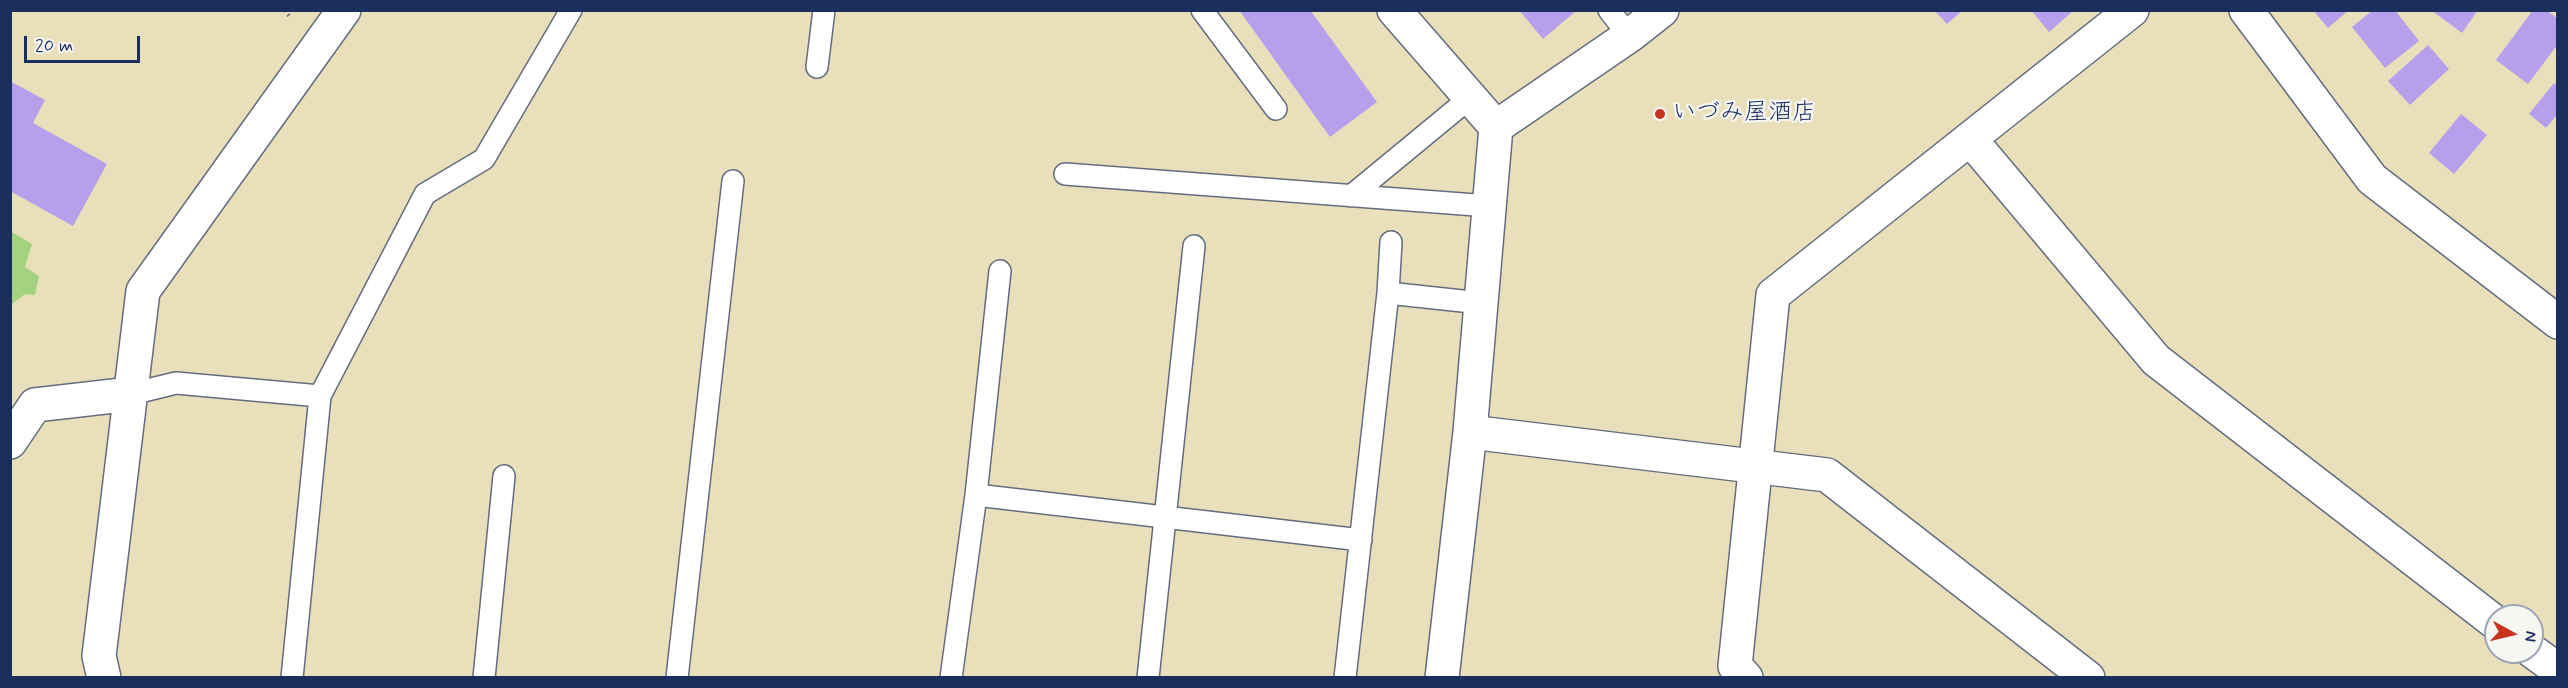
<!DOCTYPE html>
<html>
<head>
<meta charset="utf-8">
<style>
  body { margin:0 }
  #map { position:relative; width:2568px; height:688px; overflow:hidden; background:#e9dfbb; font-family:Mynerve,sans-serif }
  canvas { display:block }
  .frame { position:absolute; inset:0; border:12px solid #1b2f5e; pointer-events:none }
  .north { position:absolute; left:2484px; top:604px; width:60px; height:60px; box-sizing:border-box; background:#f6f6f2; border:2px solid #9ea6b7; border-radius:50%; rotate:98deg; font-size:16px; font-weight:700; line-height:24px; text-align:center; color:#1b2f5e }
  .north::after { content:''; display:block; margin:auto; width:21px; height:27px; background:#c8321e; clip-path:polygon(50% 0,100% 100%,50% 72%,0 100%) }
  .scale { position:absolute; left:24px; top:36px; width:116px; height:27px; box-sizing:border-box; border:3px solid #1b2f5e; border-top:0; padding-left:8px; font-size:18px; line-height:21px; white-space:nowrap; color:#1b2f5e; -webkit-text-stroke:4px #f6f6f2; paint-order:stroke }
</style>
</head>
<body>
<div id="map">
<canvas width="2568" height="688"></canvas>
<div class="frame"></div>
<div class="north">N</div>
<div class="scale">20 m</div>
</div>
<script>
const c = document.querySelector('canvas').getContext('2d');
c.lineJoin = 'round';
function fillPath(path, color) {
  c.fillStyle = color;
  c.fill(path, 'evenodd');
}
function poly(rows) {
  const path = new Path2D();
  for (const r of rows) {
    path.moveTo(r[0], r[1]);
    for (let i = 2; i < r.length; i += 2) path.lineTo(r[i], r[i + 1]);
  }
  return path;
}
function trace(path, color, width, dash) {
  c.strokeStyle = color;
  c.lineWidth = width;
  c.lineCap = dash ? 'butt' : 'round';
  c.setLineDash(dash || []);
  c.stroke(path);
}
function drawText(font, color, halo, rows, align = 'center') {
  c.font = font + ' Mynerve,"Klee One",sans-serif';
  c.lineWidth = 4.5;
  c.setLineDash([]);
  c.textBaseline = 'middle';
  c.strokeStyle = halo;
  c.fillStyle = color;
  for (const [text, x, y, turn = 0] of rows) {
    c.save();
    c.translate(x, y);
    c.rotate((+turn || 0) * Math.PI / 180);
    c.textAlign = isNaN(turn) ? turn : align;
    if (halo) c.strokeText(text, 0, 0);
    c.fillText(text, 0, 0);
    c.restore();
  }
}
fillPath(poly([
  [10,231,32,244,25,267,39,276,35,295,25,294,11,305]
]), '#a4d380');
fillPath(poly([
  [1239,10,1310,10,1377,102,1330,137],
  [1519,10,1577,10,1543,39],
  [1934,10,1963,10,1947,24],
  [2031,10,2074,10,2049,32],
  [2313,10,2349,10,2328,28],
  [2373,10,2395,10,2419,41,2385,68,2352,27],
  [2431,10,2478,10,2462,33],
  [2533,10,2546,10,2558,19,2558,44,2528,84,2496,60],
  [2428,45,2449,69,2410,105,2388,81],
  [10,81,45,100,33,123,107,164,73,226,10,191],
  [2554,83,2558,86,2558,114,2546,128,2529,114],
  [2461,114,2487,135,2454,174,2429,153]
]), '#b7a0eb');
const lane = poly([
  [1202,10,1276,109],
  [1609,10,1629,36],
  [817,67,824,10],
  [1065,174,1489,206],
  [1351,196,1471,97],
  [1388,293,1481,303],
  [131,394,176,383,320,396],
  [976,495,1361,540],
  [292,678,320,396,425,194,484,159,571,10],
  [484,678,504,476],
  [677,678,733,181],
  [951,678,976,495,1000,271],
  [1148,678,1194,246],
  [1345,678,1388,293,1391,242]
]);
const street = poly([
  [2246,10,2372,179,2558,322],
  [1971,140,2156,360,2496,623],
  [1470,432,1827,475,2088,678],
  [10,442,35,405,131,394],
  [2532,651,2554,667],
  [1442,678,1470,432,1496,127,1629,36,1662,10]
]);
const secondary = poly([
  [1394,10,1496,127],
  [104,678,99,656,143,291,344,10],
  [1746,678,1735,666,1773,295,2132,10]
]);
trace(lane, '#636d7f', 24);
trace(street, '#636d7f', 36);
trace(secondary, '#636d7f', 36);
trace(poly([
  [284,10,292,19]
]), '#636d7f', 4, [1.5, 4.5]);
trace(lane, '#fff', 21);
trace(street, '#fff', 33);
trace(secondary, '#fff', 33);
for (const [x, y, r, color] of [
  [1660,114,6,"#c8321e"]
]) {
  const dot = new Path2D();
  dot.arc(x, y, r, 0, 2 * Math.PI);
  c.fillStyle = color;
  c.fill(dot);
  trace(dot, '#f6f6f2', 2);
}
drawText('24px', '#1b2f5e', '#f6f6f2', [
  ["いづみ屋酒店",1672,114]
], 'left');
</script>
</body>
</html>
